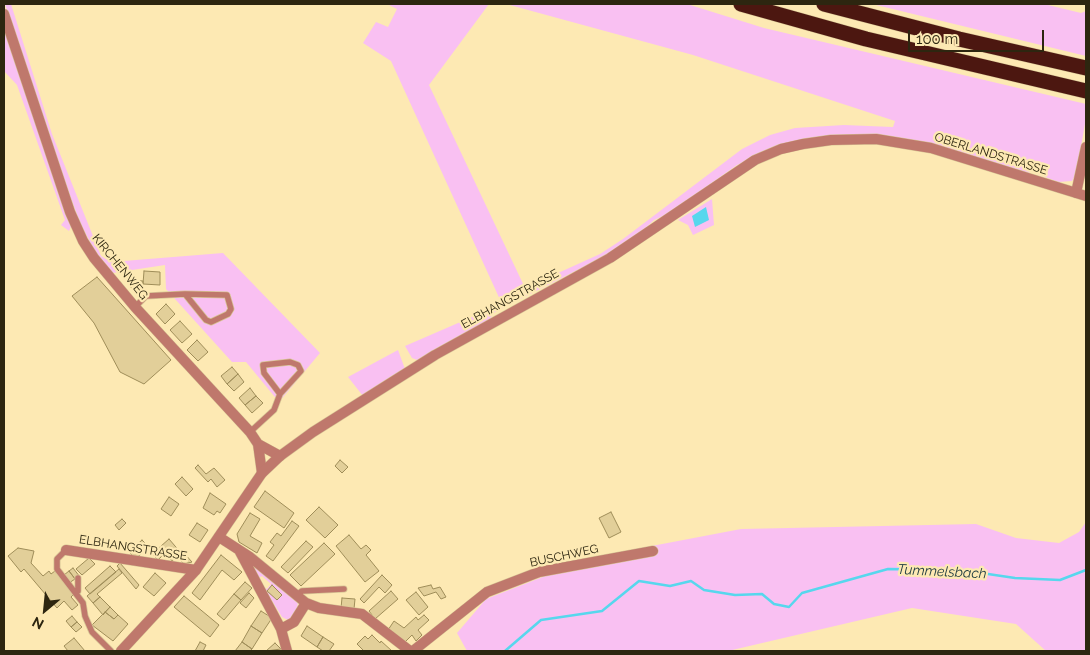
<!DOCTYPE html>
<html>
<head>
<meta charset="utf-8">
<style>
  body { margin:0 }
  #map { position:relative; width:1090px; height:655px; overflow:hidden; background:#fde9b3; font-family:Raleway,sans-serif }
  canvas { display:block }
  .frame { position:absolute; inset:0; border:5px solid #2d2610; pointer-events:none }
  .north { position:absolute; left:20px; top:585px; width:50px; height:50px; -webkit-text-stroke:4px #fde9b3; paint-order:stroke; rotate:208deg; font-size:14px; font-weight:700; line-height:20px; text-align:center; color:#2d2610 }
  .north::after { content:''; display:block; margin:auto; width:18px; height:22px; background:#2d2610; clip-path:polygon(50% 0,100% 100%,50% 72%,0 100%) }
  .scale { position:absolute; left:908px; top:30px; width:136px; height:22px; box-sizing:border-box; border:2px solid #2d2610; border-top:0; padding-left:6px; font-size:15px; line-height:18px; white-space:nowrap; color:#2d2610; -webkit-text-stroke:4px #fde9b3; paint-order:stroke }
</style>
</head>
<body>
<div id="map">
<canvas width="1090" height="655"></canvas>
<div class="frame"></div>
<div class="north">N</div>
<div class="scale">100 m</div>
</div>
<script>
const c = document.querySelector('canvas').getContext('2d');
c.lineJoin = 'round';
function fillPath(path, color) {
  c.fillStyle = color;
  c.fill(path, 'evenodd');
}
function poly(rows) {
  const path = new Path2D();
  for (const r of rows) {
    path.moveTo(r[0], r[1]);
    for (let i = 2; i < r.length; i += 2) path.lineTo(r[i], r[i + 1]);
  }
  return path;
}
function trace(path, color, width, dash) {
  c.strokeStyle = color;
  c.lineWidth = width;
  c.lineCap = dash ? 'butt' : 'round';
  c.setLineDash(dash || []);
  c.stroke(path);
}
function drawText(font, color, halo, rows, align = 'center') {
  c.font = font + ' Raleway,sans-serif';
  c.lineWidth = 4.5;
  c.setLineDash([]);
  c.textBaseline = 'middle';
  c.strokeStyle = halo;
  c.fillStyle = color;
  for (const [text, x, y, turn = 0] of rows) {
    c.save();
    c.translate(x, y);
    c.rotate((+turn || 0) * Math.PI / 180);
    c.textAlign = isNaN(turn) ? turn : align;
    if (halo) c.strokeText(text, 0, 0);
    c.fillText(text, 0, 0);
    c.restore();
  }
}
fillPath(poly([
  [5,4,11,4,52,134,101,256,111,262,223,253,320,353,279,402,246,362,232,362,166,289,165,265,112,273,98,257,80,223,48,136],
  [387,4,489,4,429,85,525,288,600,254,623,239,742,149,770,135,795,128,844,125,893,127,895,121,693,55,506,4,687,4,764,28,1086,104,1086,118,1076,175,1072,181,1058,182,1030,171,1028,175,931,144,890,136,875,135,777,147,737,165,670,213,654,220,639,234,603,257,495,312,488,321,420,361,412,358,405,346,502,304,391,61,363,43,376,22,388,27,397,9],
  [872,4,1044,4,1081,13,1086,11,1086,56],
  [4,28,72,224,69,231,61,225,65,220,17,85,4,71],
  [712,199,714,225,693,235,688,225,678,220],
  [398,350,405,369,363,396,348,377],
  [1086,522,1086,651,1046,651,1016,624,912,608,728,651,467,651,457,633,486,599,594,557,741,529,976,524,1016,538,1059,543,1079,532],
  [248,561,298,602,296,615,288,620,282,617,263,586,267,589,271,584,262,576,257,579]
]), '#f9c0f2');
fillPath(poly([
  [706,207,709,220,695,227,692,216]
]), '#57d7ed');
trace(poly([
  [505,651,541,620,602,611,639,581,670,586,691,581,704,590,735,595,762,594,774,604,789,607,802,593,888,569,961,570,1015,578,1060,580,1086,570]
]), '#57d7ed', 2.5);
const building = poly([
  [144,271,160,272,160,285,143,284,144,271],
  [97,277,171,360,144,384,120,372,94,323,72,296,97,277],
  [132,280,143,281,143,290,131,288,132,280],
  [166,304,175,314,165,324,156,314,166,304],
  [180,321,192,334,182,343,170,330,180,321],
  [197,340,208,352,198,361,187,350,197,340],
  [232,367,238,374,227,384,221,376,232,367],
  [238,374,244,382,234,391,227,384,238,374],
  [250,388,256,396,245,405,239,398,250,388],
  [256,396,263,403,252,413,245,405,256,396],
  [340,460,348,467,342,473,335,466,340,460],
  [198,465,206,474,214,468,225,480,217,487,211,479,208,482,195,468,198,465],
  [182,477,193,489,186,496,175,484,182,477],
  [265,491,294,513,284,528,254,507,265,491],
  [210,493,226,504,220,513,217,511,214,515,203,508,210,493],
  [169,497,179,504,171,516,161,509,169,497],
  [319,507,338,525,325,538,306,520,319,507],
  [611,512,621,532,609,538,599,518,611,512],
  [250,513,260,519,250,536,262,543,257,553,239,542,237,534,250,513],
  [122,519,126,523,119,530,115,525,122,519],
  [292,521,299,526,273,561,266,556,274,545,270,542,277,533,281,536,292,521],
  [197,523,208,530,200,542,189,535,197,523],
  [349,535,361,549,366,545,371,550,366,555,379,571,365,582,336,546,349,535],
  [169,539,181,553,172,561,165,553,158,560,152,554,169,539],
  [142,540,148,546,136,559,129,552,142,540],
  [306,541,313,547,288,573,281,567,306,541],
  [324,543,335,554,301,586,290,575,324,543],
  [18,548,34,551,31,563,43,576,49,571,51,574,55,571,74,594,71,597,78,605,72,610,64,601,57,608,24,569,21,572,8,556,18,548],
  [183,552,192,562,184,564,177,557,183,552],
  [221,555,242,572,234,580,222,570,200,600,192,593,221,555],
  [89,558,95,564,82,575,76,569,89,558],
  [120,563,139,585,136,589,117,566,120,563],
  [110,566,116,572,90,594,85,588,110,566],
  [73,568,80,577,76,580,69,571,73,568],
  [119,569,122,573,97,594,100,597,93,603,87,596,119,569],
  [69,571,75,579,69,583,64,575,69,571],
  [155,573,166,583,154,596,143,587,155,573],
  [382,575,392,585,385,593,379,587,364,603,360,599,382,575],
  [245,582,252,588,241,600,234,594,245,582],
  [272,585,282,595,277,600,267,591,272,585],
  [431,585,433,589,440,587,446,597,441,599,436,592,424,596,418,588,431,585],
  [391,591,398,599,375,619,369,611,391,591],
  [416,592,428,607,419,615,406,600,416,592],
  [249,593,254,598,246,608,240,603,249,593],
  [234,594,241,600,224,620,217,614,234,594],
  [184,596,219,625,210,637,174,607,184,596],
  [100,597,110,607,103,615,93,603,100,597],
  [342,598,355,599,354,609,341,608,342,598],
  [110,607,118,615,114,619,105,612,110,607],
  [261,611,272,618,262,633,251,626,261,611],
  [105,612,114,619,118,615,128,624,113,641,92,625,105,612],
  [424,615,429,620,418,630,422,635,416,641,412,635,405,642,388,630,394,621,404,628,416,617,418,620,424,615],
  [72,616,77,622,71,627,66,621,72,616],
  [77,622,82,627,76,632,71,627,77,622],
  [251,626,262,633,252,649,242,642,251,626],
  [307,626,323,637,317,647,301,636,307,626],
  [372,635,380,643,381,641,392,651,364,651,357,644,365,636,368,639,372,635],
  [323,637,334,644,329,651,323,651,317,647,323,637],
  [74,638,85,651,68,651,64,646,74,638],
  [200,642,206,645,203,651,195,651,200,642],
  [242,642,252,649,250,651,235,651,242,642],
  [275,643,281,649,266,651,275,643]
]);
fillPath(building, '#e2cf99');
trace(building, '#9f8d59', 1);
const service = poly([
  [135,307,146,296,185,294,206,320,211,322,228,314,231,309,227,295,185,294],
  [250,432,274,410,280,394,301,371,298,365,290,362,263,365,264,373,280,394],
  [66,550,57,559,57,569,83,603,85,616,92,632,111,651],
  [78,591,78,578],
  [297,595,302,591,344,589]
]);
const minor = poly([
  [4,14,70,212,83,241,94,258,135,307,250,432,258,444,262,473],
  [258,444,280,456],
  [219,537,250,557,306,603,319,608,362,614,410,651],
  [66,550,196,570],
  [240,552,281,629,287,651],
  [281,629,294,622,306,603],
  [413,651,487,592,539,572,653,551]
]);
const tertiary = poly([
  [1076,193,1086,147],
  [121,651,196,570,262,473,280,456,313,432,435,355,610,258,755,160,781,149,803,144,831,140,876,139,931,148,1086,196]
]);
const motorway = poly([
  [741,4,866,39,1086,91],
  [824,4,959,39,1086,68]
]);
trace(service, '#d8c696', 7);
trace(minor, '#d8c696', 11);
trace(tertiary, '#d8c696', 11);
trace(motorway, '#d8c696', 16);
trace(service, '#bf786c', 5.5);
trace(minor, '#bf786c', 10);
trace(tertiary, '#bf786c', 10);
trace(motorway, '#4c1710', 15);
drawText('12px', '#2d2610', '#fde9b3', [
  ["OBERLANDSTRASSE",991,154,17],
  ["KIRCHENWEG",120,267,51],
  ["ELBHANGSTRASSE",510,299,-29],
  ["ELBHANGSTRASSE",133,548,9],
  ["BUSCHWEG",564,556,-12]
]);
drawText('italic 14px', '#223e43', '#fde9b3', [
  ["Tummelsbach",942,572,3]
]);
</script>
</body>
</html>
